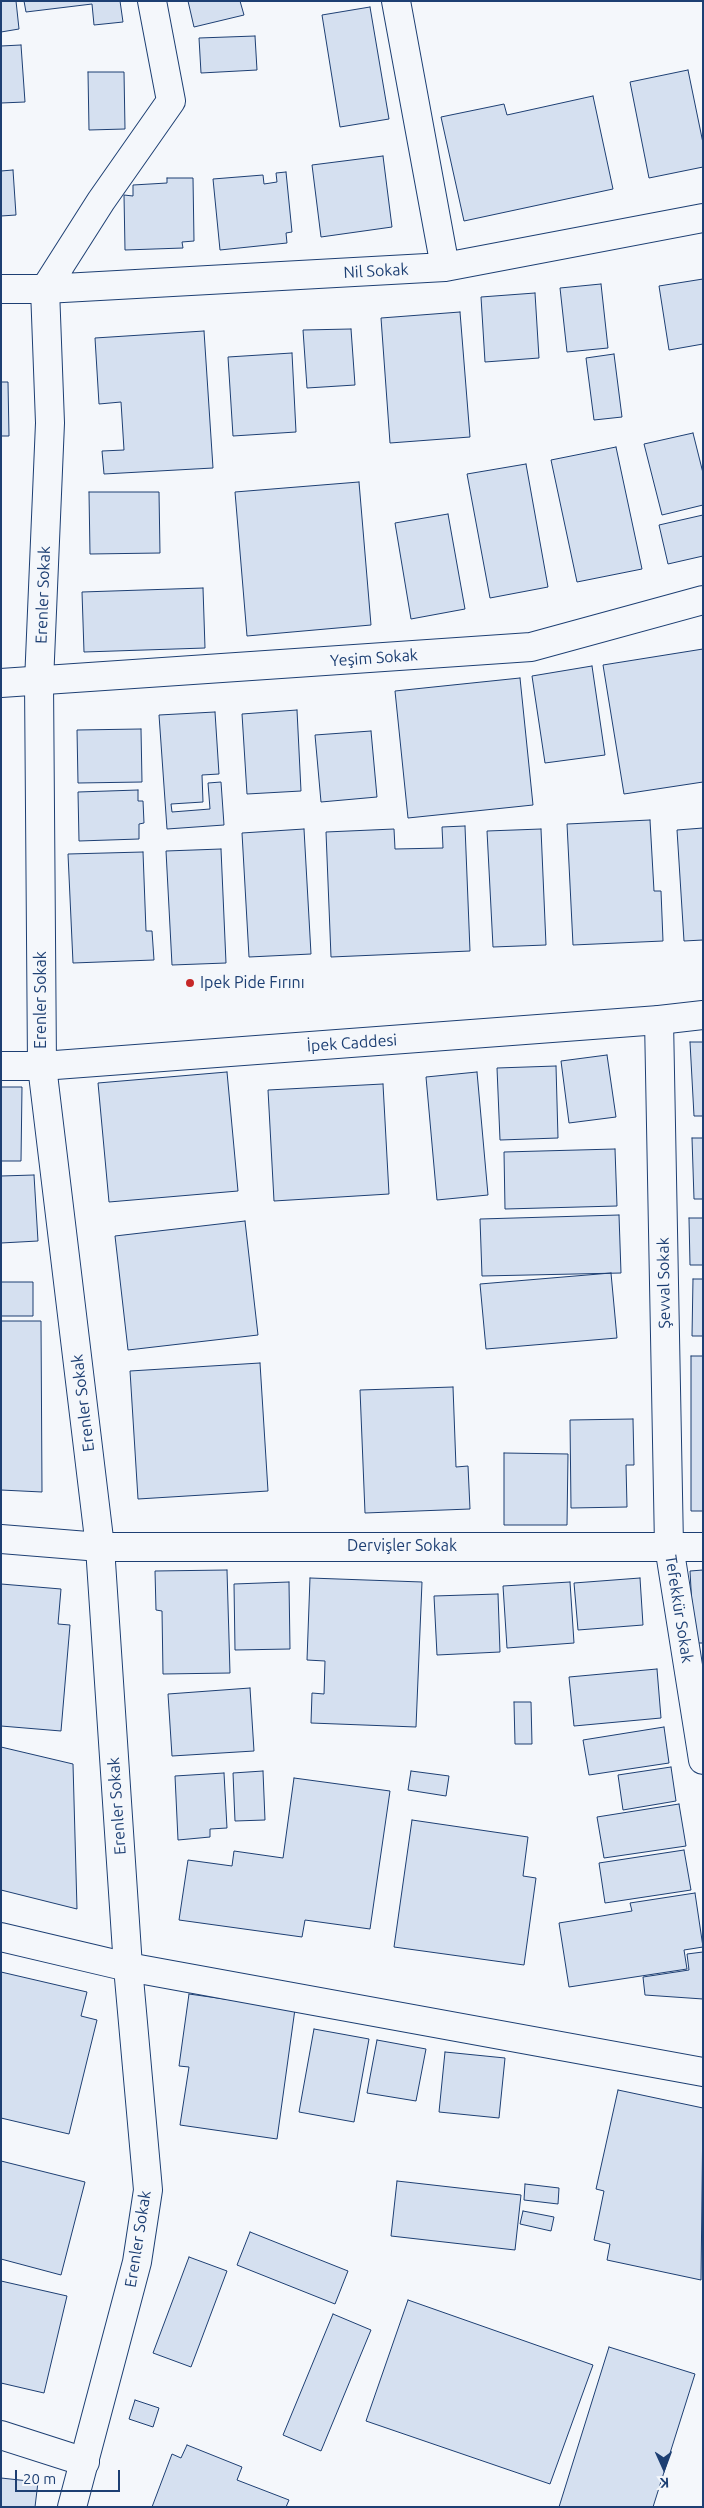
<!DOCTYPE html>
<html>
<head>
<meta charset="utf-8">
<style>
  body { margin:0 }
  #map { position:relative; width:704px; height:2508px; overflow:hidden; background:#f4f7fb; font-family:Ubuntu,sans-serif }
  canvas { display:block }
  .frame { position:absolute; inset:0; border:2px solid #1d3f73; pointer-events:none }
  .north { position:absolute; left:639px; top:2443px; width:50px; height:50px; -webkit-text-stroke:4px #f4f7fb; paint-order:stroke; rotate:178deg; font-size:14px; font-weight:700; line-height:20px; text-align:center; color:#1d3f73 }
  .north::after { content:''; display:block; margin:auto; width:18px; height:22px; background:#1d3f73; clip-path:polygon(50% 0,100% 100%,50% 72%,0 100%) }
  .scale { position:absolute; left:15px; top:2470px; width:105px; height:22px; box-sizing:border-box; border:2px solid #1d3f73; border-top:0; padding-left:6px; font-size:15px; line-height:18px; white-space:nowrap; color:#1d3f73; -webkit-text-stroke:4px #f4f7fb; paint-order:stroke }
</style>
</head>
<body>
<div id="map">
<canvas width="704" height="2508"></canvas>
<div class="frame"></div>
<div class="north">K</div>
<div class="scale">20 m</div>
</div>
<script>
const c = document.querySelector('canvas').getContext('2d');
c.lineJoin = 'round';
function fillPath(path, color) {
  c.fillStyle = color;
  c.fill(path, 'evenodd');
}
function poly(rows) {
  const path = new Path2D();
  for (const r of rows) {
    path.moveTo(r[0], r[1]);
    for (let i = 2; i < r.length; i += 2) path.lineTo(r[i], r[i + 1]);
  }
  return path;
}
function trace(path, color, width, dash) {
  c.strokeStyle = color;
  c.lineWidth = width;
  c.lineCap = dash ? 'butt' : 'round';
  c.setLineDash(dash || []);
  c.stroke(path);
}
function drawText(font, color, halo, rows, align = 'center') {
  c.font = font + ' Ubuntu,sans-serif';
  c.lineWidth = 4;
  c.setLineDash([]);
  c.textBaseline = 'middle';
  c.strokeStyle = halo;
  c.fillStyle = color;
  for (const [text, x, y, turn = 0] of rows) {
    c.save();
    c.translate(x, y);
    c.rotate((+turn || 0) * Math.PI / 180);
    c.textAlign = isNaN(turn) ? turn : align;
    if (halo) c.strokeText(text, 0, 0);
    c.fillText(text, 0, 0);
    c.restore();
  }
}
const building = poly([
  [1,1,16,1,19,29,1,32,1,1],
  [24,1,120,1,123,22,94,25,92,4,26,12,24,1],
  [188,1,240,1,244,15,194,27,188,1],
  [370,7,389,119,340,127,322,15,370,7],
  [255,36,257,70,201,73,199,38,255,36],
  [21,45,25,102,1,103,1,46,21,45],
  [688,70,703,143,703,167,649,178,630,82,688,70],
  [88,72,124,72,125,129,89,130,88,72],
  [593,96,613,189,464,221,441,117,504,104,507,115,593,96],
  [383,156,392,227,321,237,312,165,383,156],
  [13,170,16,215,1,216,1,171,13,170],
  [286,172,292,232,286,233,287,243,220,250,213,179,263,175,264,184,277,182,276,173,286,172],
  [167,178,193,178,194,241,182,242,183,248,125,250,124,195,133,196,133,185,167,183,167,178],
  [703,279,703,344,669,350,659,286,703,279],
  [601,284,608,348,567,352,560,288,601,284],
  [535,293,539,358,485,362,481,297,535,293],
  [460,312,470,437,390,443,381,318,460,312],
  [351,329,355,385,307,388,303,330,351,329],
  [204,331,213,468,104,474,102,451,124,450,121,402,99,404,95,338,204,331],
  [292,353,296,432,233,436,228,357,292,353],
  [614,354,622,417,594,420,586,358,614,354],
  [1,382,8,382,9,436,1,436,1,382],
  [693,433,703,473,703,505,662,515,644,444,693,433],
  [616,447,642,569,577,582,551,460,616,447],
  [526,464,548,587,490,598,467,474,526,464],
  [359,482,371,625,247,636,235,492,359,482],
  [89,492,159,492,160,553,90,554,89,492],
  [448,514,465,609,411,619,395,523,448,514],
  [703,515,703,556,668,564,659,525,703,515],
  [203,588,205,648,84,652,82,592,203,588],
  [703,649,703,782,624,794,603,665,703,649],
  [592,666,605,755,545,763,532,676,592,666],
  [520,678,533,805,408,818,395,691,520,678],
  [297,710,301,791,247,794,242,714,297,710],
  [215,712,219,774,202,775,203,802,171,804,172,812,210,809,208,783,221,782,224,825,167,829,159,715,215,712],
  [141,729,142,782,78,783,77,730,141,729],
  [371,731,377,797,321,802,315,735,371,731],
  [138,790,138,801,143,801,144,823,139,824,139,839,79,841,78,792,138,790],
  [650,820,654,891,661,891,663,941,573,945,567,824,650,820],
  [465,826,470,951,331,957,326,832,394,829,395,849,443,848,442,827,465,826],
  [703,828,703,940,684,941,677,830,703,828],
  [304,829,311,954,249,957,242,833,304,829],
  [541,829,546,945,493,947,487,831,541,829],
  [221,849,226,963,172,965,166,851,221,849],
  [143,852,146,931,152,931,154,960,73,963,68,854,143,852],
  [690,1042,703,1042,703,1116,694,1116,690,1042],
  [607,1055,616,1117,569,1123,561,1061,607,1055],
  [556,1066,558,1138,500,1140,497,1068,556,1066],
  [227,1072,238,1191,109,1202,98,1083,227,1072],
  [477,1072,488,1195,437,1200,426,1077,477,1072],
  [383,1084,389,1194,274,1201,268,1090,383,1084],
  [1,1087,22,1087,21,1161,1,1161,1,1087],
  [692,1138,703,1138,703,1199,694,1199,692,1138],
  [615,1149,617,1206,505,1209,504,1152,615,1149],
  [34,1175,38,1241,1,1243,1,1176,34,1175],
  [619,1215,621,1273,482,1276,480,1219,619,1215],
  [689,1218,703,1218,703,1265,690,1265,689,1218],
  [245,1221,258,1335,128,1350,115,1236,245,1221],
  [611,1273,617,1338,486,1349,480,1284,611,1273],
  [693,1279,703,1279,703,1336,692,1336,693,1279],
  [1,1282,33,1282,33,1316,1,1316,1,1282],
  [1,1321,41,1321,42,1492,1,1490,1,1321],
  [691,1356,703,1356,703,1511,691,1511,691,1356],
  [260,1363,268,1491,138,1499,130,1371,260,1363],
  [453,1387,456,1467,468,1466,470,1509,365,1513,360,1390,453,1387],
  [633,1419,634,1465,626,1465,627,1507,571,1508,570,1420,633,1419],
  [504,1453,568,1454,567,1525,504,1525,504,1453],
  [227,1570,230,1673,163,1674,162,1611,156,1610,155,1571,227,1570],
  [703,1570,703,1643,694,1643,690,1571,703,1570],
  [310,1578,422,1582,416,1727,311,1723,312,1693,324,1694,325,1661,307,1660,310,1578],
  [640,1578,643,1625,578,1630,574,1583,640,1578],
  [289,1582,290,1649,235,1650,234,1584,289,1582],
  [570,1582,574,1643,507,1648,503,1586,570,1582],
  [1,1584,61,1589,58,1624,70,1625,61,1731,1,1726,1,1584],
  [498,1594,500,1652,437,1655,434,1596,498,1594],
  [657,1669,661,1718,574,1726,569,1677,657,1669],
  [250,1688,254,1751,172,1756,168,1694,250,1688],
  [514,1702,531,1702,532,1744,515,1744,514,1702],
  [664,1727,669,1763,589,1775,583,1740,664,1727],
  [1,1747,73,1764,77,1909,1,1890,1,1747],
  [671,1767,676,1801,623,1810,618,1775,671,1767],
  [263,1771,265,1820,235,1821,233,1773,263,1771],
  [411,1771,449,1776,446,1796,408,1790,411,1771],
  [224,1773,227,1828,210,1829,210,1837,178,1840,175,1776,224,1773],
  [294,1778,390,1791,370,1929,305,1920,302,1937,179,1920,188,1860,232,1866,234,1851,283,1858,294,1778],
  [679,1804,686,1846,604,1858,597,1817,679,1804],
  [412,1820,528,1837,523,1876,536,1878,524,1965,394,1947,412,1820],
  [684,1850,691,1890,605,1903,599,1863,684,1850],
  [695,1893,703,1947,684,1950,687,1969,569,1987,559,1923,632,1911,630,1903,695,1893],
  [703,1952,703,1999,645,1995,643,1977,689,1970,687,1954,703,1952],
  [1,1972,87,1992,81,2016,97,2020,69,2134,1,2118,1,1972],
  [189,1994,295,2009,277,2139,180,2125,189,2067,179,2066,189,1994],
  [314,2029,369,2039,354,2122,299,2112,314,2029],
  [377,2040,426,2049,416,2101,367,2093,377,2040],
  [445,2052,505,2058,499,2118,439,2112,445,2052],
  [618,2090,703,2108,701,2280,607,2260,610,2244,594,2240,604,2191,596,2189,618,2090],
  [1,2161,85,2182,61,2275,1,2259,1,2161],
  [397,2181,521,2195,515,2250,391,2236,397,2181],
  [525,2184,559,2188,558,2204,524,2200,525,2184],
  [523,2211,554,2217,551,2231,520,2224,523,2211],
  [250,2232,348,2271,335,2304,237,2265,250,2232],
  [189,2257,227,2271,191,2367,153,2353,189,2257],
  [1,2281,67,2296,44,2393,1,2383,1,2281],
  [408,2300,593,2365,550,2484,366,2421,408,2300],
  [333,2314,371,2330,321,2451,283,2435,333,2314],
  [609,2347,695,2374,653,2507,559,2507,609,2347],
  [135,2400,159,2408,153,2427,129,2419,135,2400],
  [187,2445,242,2467,237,2480,289,2500,286,2507,152,2507,172,2454,181,2458,187,2445],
  [1,2478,38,2482,35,2507,1,2507,1,2478]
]);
fillPath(building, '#d5e0f0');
trace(building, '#1d3f73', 1);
const minor = poly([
  [396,1,445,267],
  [1,289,45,289,445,267,703,218],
  [45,289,101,201,171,101,152,1],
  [1,683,531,647,703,600],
  [659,1020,669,1546,703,1760],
  [1,1539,100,1547,703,1547],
  [1,1937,128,1967,703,2072],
  [1,2435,85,2462]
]);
const tertiary = poly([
  [45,289,50,423,39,682,42,1066,100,1547,128,1967,148,2190,137,2262,72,2507]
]);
const secondary = poly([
  [1,1066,42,1066,659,1020,703,1015]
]);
trace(minor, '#1d3f73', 30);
trace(tertiary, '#1d3f73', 30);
trace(secondary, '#1d3f73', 30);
trace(minor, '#f4f7fb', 28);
trace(tertiary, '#f4f7fb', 28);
trace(secondary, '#f4f7fb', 28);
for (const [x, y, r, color] of [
  [190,983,5,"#c62828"]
]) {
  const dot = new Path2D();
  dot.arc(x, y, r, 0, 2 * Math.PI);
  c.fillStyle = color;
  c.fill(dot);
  trace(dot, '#f4f7fb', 2);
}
drawText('16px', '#1d3f73', '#f4f7fb', [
  ["Nil Sokak",376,271,-3],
  ["Erenler Sokak",43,595,-88],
  ["Yeşim Sokak",374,658,-4],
  ["Erenler Sokak",41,1000,-90],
  ["İpek Caddesi",352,1043,-4],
  ["Şevval Sokak",664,1283,-91],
  ["Erenler Sokak",83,1403,-97],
  ["Dervişler Sokak",402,1546],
  ["Tefekkür Sokak",679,1609,81],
  ["Erenler Sokak",117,1806,-94],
  ["Erenler Sokak",138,2239,-81]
]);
drawText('16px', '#1d3f73', '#f4f7fb', [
  ["Ipek Pide Fırını",200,983]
], 'left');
</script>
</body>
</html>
